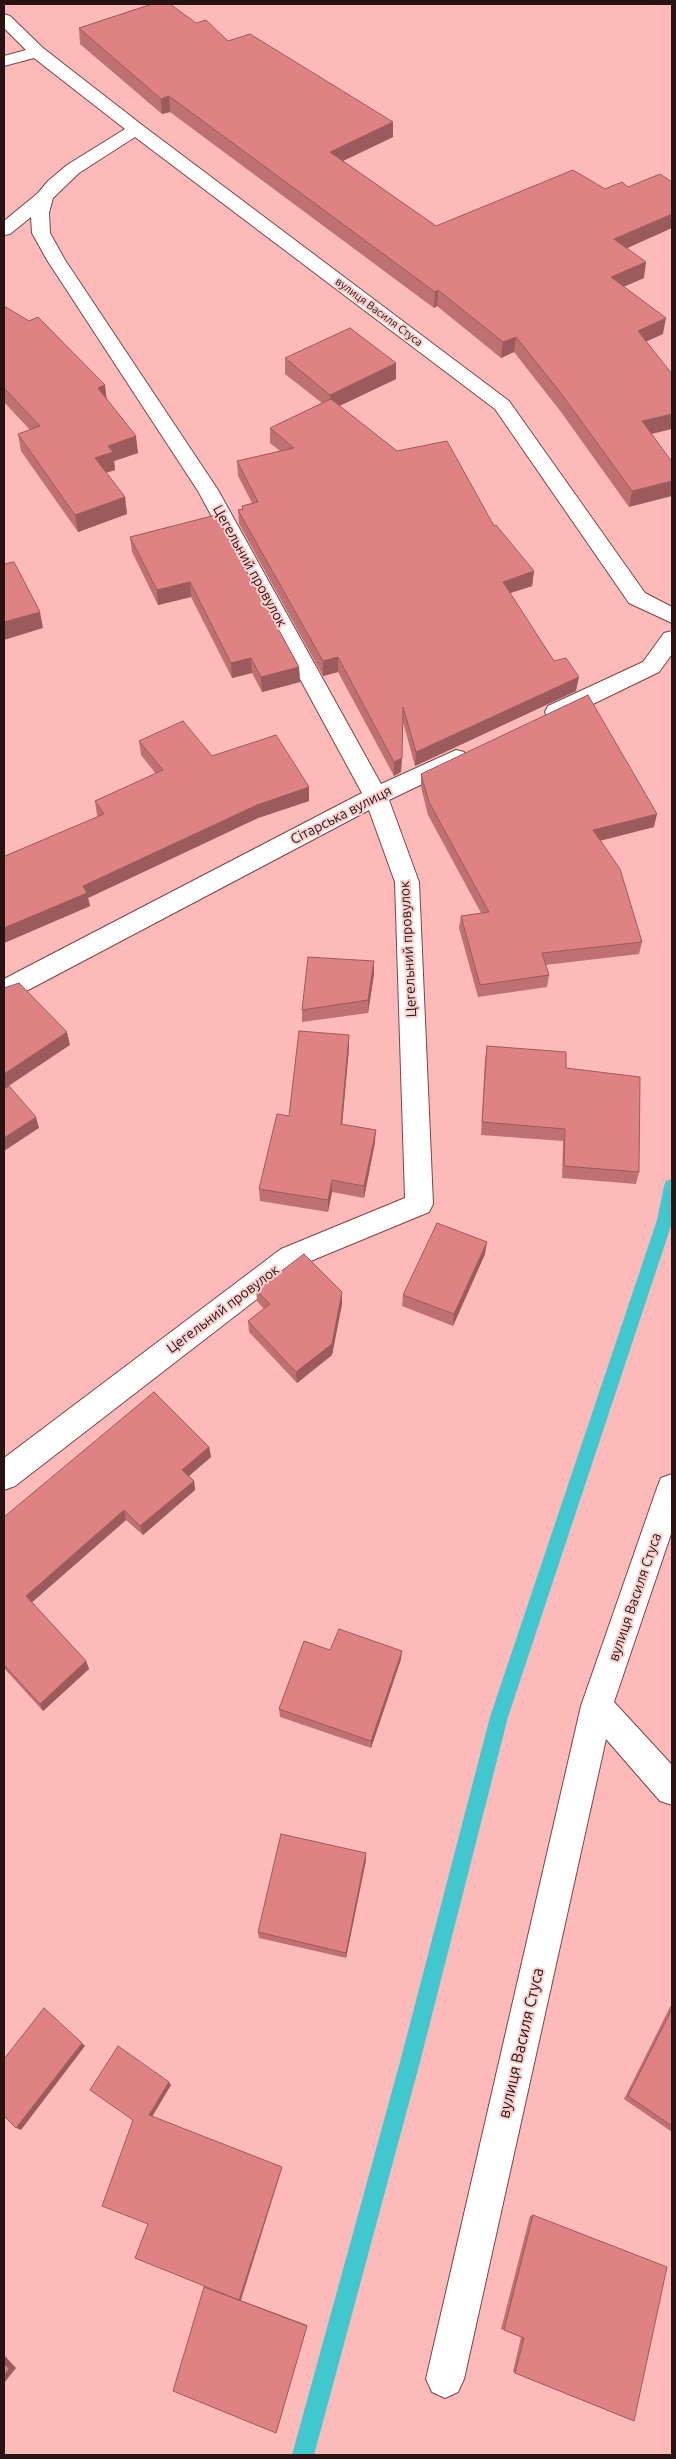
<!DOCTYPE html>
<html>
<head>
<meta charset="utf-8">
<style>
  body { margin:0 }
  #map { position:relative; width:676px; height:2459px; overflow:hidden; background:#febab9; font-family:Ubuntu,sans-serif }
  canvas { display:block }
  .frame { position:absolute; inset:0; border:5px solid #291212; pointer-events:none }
</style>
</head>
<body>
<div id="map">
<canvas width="676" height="2459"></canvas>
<div class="frame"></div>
</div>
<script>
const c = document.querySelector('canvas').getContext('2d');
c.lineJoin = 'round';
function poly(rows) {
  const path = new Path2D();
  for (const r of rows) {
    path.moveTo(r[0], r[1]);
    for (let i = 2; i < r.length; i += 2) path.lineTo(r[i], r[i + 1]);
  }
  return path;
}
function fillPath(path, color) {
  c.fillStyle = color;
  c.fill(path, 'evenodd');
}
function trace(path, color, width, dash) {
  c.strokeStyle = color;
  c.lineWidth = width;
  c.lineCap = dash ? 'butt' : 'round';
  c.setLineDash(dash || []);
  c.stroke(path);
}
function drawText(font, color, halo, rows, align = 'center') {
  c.font = font + ' Ubuntu,sans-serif';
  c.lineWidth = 4;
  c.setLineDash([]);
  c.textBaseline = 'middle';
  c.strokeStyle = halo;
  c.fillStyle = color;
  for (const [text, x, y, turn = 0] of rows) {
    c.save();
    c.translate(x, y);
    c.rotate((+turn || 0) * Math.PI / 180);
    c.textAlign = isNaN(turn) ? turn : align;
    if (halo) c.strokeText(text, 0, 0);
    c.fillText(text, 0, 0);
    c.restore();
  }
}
fillPath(poly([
  [672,1179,672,1223,508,1717,420,2062,314,2455,292,2455,400,2062,490,1717,657,1220,664,1186,666,1181,672,1179]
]), '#41c8cf');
const minor = poly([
  [4,14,10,16,43,48,142,125,509,401,645,593,672,607,672,623,629,603,495,409,135,137,79,173,53,198,49,213,50,233,65,260,218,490,381,784,456,750,464,752,468,758,464,764,389,800,419,882,433,1204,429,1212,301,1265,15,1486,4,1490,4,1458,281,1249,405,1198,395,882,369,810,13,998,4,1001,4,979,362,793,198,491,47,260,32,233,31,217,10,234,4,235,4,221,38,193,48,181,67,165,125,129,34,58,4,66,4,56,26,50,4,28,4,14],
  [672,631,672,654,659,672,564,718,556,720,548,718,545,712,548,706,643,662,664,633,672,631],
  [672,1474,672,1531,614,1702,672,1765,672,1805,660,1801,606,1739,464,2379,458,2392,445,2398,432,2392,426,2379,581,1706,657,1488,661,1478,672,1474]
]);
trace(minor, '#7d4444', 2);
fillPath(minor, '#fff');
fillPath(poly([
  [196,23,228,41,393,122,393,137,343,161,436,226,627,248,644,278,623,287,663,334,647,341,651,434,629,507,561,412,514,352,501,358,437,306,434,308,170,112,162,114,80,44,79,28],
  [4,306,105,385,106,399,138,453,114,461,115,470,106,473,125,497,127,514,78,532,21,451,18,434,30,430,4,402],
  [285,358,396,379,339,406,494,526,534,571,532,586,510,593,554,661,576,691,415,766,403,722,401,772,394,776,338,672,323,676,239,524,238,510,242,509,242,506,252,503,238,476,237,461,280,451,270,443,270,428,322,403,285,374],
  [216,515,299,667,300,682,262,692,252,673,232,678,191,597,158,605,132,552,130,537],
  [139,741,212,756,309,787,309,801,258,818,88,898,90,906,4,943,4,854,5,856,98,817,97,815,95,801,156,774,141,755],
  [421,774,654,827,600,841,642,942,639,954,545,965,549,975,547,987,478,997,459,928,461,916,481,913,428,815,421,787],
  [374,961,374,974,368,1013,302,1022,302,1010],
  [349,1035,349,1048,342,1124,375,1142,364,1198,332,1192,328,1212,260,1201,259,1189,289,1116],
  [487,1046,566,1068,639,1172,636,1184,562,1178,563,1141,481,1135,485,1059],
  [485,1254,453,1326,402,1306,403,1295],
  [256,1290,342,1304,332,1355,297,1383,249,1332,248,1321,264,1309,257,1301],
  [209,1447,211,1457,189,1476,194,1481,195,1490,143,1535,126,1520,32,1602,86,1661,89,1669,43,1711,4,1668,4,1517],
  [401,1659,371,1748,280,1717,279,1709],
  [366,1853,366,1860,346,1958,259,1938,258,1932],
  [672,2003,672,2132,624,2099],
  [533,2215,629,2419,513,2372,521,2337,501,2329,530,2216]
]), '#bf7071');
fillPath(poly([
  [169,96,170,112,162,114,161,99],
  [393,122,393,137,330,167,330,152],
  [672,214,672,228,612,255,614,239],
  [646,262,644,278,609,293,611,277],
  [438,290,437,306,434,308,435,292],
  [666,318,663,334,636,346,638,331],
  [516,337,514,352,501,358,503,342],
  [396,363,396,379,331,410,330,395],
  [105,385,107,402,98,388],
  [672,414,672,429,639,437,642,421],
  [136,436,138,453,114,461,115,470,98,475,95,458,108,446],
  [672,481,672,496,629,507,632,491],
  [125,497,127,514,78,532,75,515],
  [534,571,532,586,501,596,503,582],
  [190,582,191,597,158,605,157,590],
  [40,612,43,628,4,640,4,622],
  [338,657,338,672,323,676,323,661],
  [251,658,252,673,232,678,231,663],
  [299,667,300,682,262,692,261,677],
  [579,677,576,691,415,766,416,752],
  [402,758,401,772,394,776,394,762],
  [309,787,309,801,258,818,88,898,90,906,4,943,4,928,83,886,257,805],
  [657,814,654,827,590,843,593,830],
  [374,961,374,974,368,1013,368,1000],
  [67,1032,70,1045,4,1089,4,1074],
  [349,1035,349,1048,341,1137,341,1124],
  [36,1117,39,1128,4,1151,4,1138],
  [376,1130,375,1142,364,1198,364,1186],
  [332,1180,332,1192,328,1212,328,1200],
  [487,1242,485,1254,453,1326,454,1314],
  [342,1292,342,1304,332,1355,297,1383,296,1372],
  [209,1447,211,1457,184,1480,182,1470],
  [194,1481,195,1490,143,1535,140,1526],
  [124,1510,126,1520,30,1604,26,1596],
  [402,1651,401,1659,371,1748,371,1741],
  [86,1661,89,1669,43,1711,40,1704],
  [366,1853,366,1860,346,1958,346,1953],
  [82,2043,85,2046,21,2130,16,2128],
  [169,2082,171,2085,152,2117,149,2115],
  [282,2167,282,2168,241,2300,240,2300,307,2325,277,2431,204,2287,239,2300],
  [4,2355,16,2368,4,2383]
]), '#9b5b5c');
const building = poly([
  [152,4,170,4,196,23,206,20,228,41,250,34,393,122,330,152,436,226,573,170,605,189,622,182,628,187,660,174,672,182,672,214,614,239,646,262,611,277,666,318,638,331,672,374,672,414,642,421,672,462,672,481,632,491,563,396,516,337,503,342,438,290,435,292,169,96,161,99,79,28,152,4],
  [4,306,29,321,38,317,105,385,98,388,136,436,108,446,113,452,95,458,125,497,75,515,18,434,40,426,4,388,4,306],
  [350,328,396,363,330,395,285,358,350,328],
  [331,399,397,451,447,441,494,526,496,525,534,571,503,582,554,661,566,658,579,677,416,752,403,707,402,758,394,762,338,657,323,661,238,510,243,509,242,506,258,502,237,461,294,448,270,428,331,399],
  [216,515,299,667,261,677,251,658,231,663,190,582,157,590,130,537,216,515],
  [14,562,40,612,4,622,4,564,14,562],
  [588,695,657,814,593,830,620,869,642,942,542,953,549,975,480,985,461,916,489,912,429,802,421,774,588,695],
  [183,721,212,756,276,735,309,787,257,805,83,886,87,893,4,928,4,854,5,856,104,814,95,801,163,770,139,741,183,721],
  [308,957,374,961,368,1000,302,1010,308,957],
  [19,983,67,1032,4,1074,4,988,19,983],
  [299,1031,349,1035,341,1124,376,1130,364,1186,332,1180,328,1200,259,1189,277,1114,289,1116,299,1031],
  [487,1046,566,1052,566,1068,640,1077,639,1172,564,1166,565,1129,482,1122,487,1046],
  [9,1086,36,1117,4,1138,4,1089,9,1086],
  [437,1223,487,1242,454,1314,403,1295,437,1223],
  [304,1254,342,1292,332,1344,296,1372,248,1321,270,1304,256,1290,304,1254],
  [154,1392,209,1447,182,1470,194,1481,140,1526,124,1510,26,1596,86,1661,40,1704,4,1665,4,1517,154,1392],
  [339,1629,402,1651,371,1741,279,1709,304,1641,330,1650,339,1629],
  [281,1834,366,1853,346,1953,258,1932,281,1834],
  [44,2008,82,2043,16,2128,4,2116,4,2059,44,2008],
  [672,2009,672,2126,628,2096,672,2009],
  [118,2046,169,2082,149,2115,282,2167,239,2300,135,2258,148,2224,102,2206,133,2120,90,2090,118,2046],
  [533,2215,667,2267,634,2421,515,2373,524,2338,504,2330,533,2215],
  [204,2287,307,2326,276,2433,173,2391,204,2287],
  [4,2363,9,2369,4,2376,4,2363]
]);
fillPath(building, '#de8283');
trace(building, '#9b5b5c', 1);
drawText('11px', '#291212', '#f9d0ce', [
  ["вулиця Василя Стуса",379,312,37]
]);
drawText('14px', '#291212', '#f9d0ce', [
  ["Цегельний провулок",250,566,61],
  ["Сітарська вулиця",341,815,-27],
  ["Цегельний провулок",408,949,-93],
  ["Цегельний провулок",223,1309,-37],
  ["вулиця Василя Стуса",635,1597,-71]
]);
drawText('16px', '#291212', '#f9d0ce', [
  ["вулиця Василя Стуса",521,2043,-77]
]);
</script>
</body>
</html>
